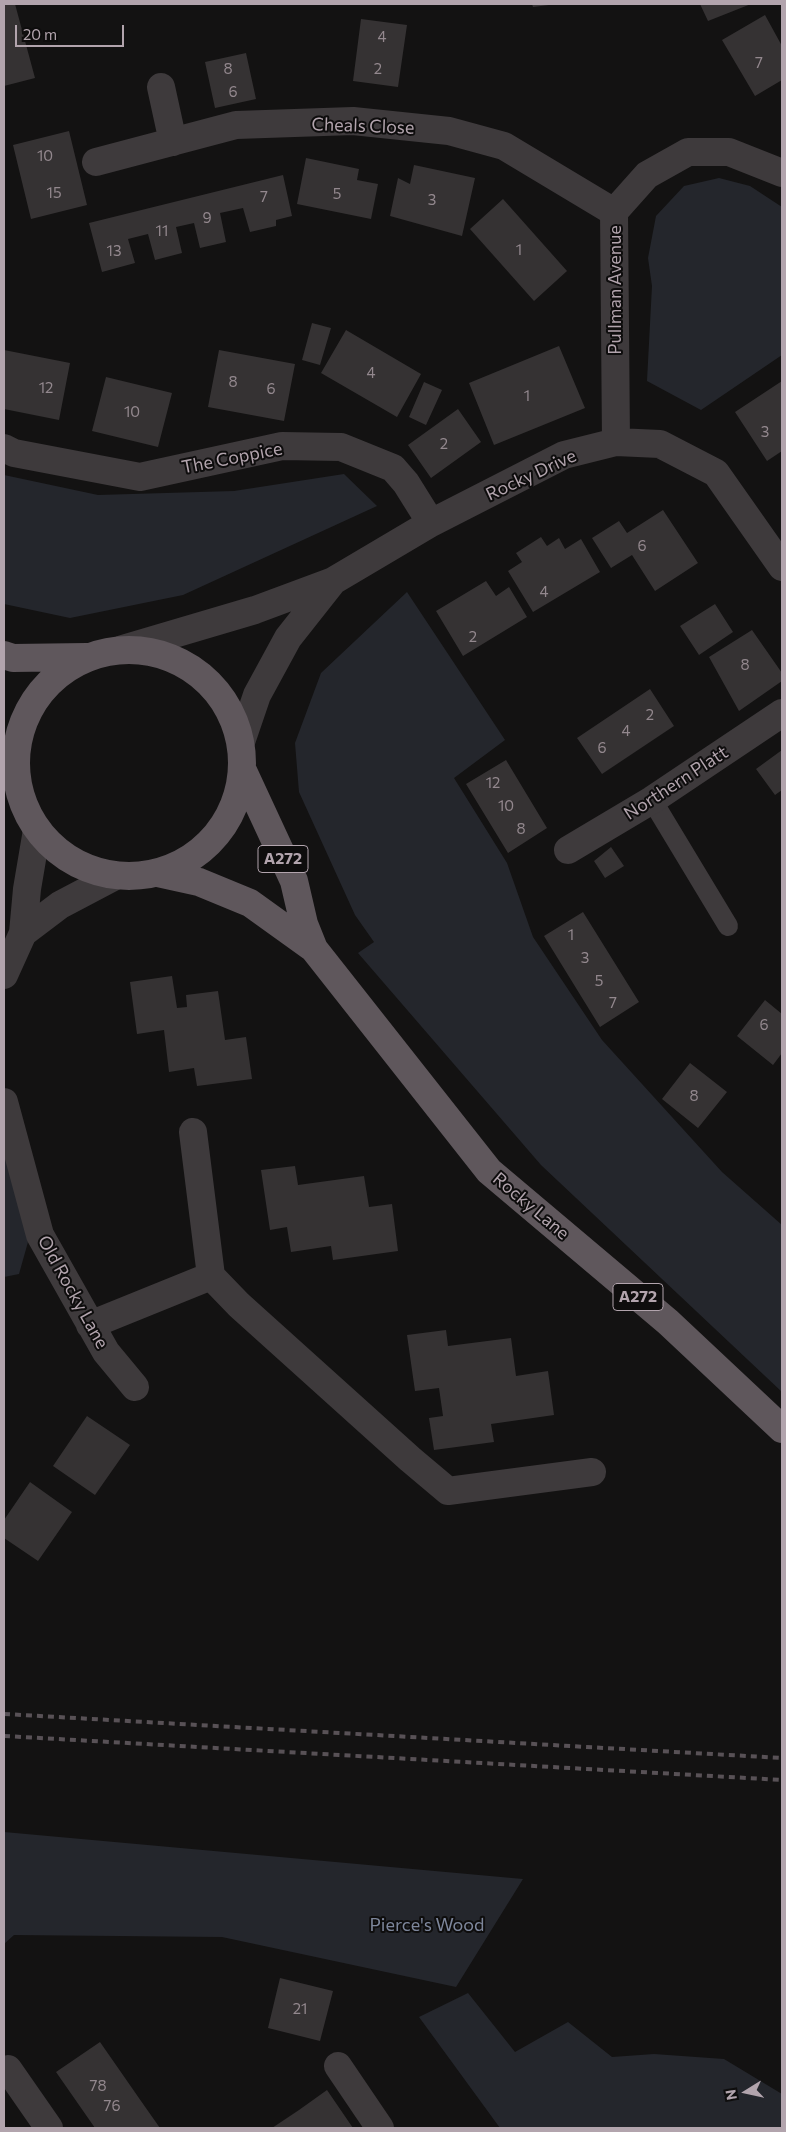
<!DOCTYPE html>
<html>
<head>
<meta charset="utf-8">
<style>
  body { margin:0 }
  #map { position:relative; width:786px; height:2132px; overflow:hidden; background:#131212; font-family:Commissioner,sans-serif }
  canvas { display:block }
  .frame { position:absolute; inset:0; border:5px solid #b2a4ad; pointer-events:none }
  .north { position:absolute; left:721px; top:2067px; width:50px; height:50px; -webkit-text-stroke:4px #0e0d0d; paint-order:stroke; rotate:260deg; font-size:14px; font-weight:700; line-height:20px; text-align:center; color:#b2a4ad }
  .north::after { content:''; display:block; margin:auto; width:18px; height:22px; background:#b2a4ad; clip-path:polygon(50% 0,100% 100%,50% 72%,0 100%) }
  .scale { position:absolute; left:15px; top:25px; width:109px; height:22px; box-sizing:border-box; border:2px solid #b2a4ad; border-top:0; padding-left:6px; font-size:15px; line-height:18px; white-space:nowrap; color:#b2a4ad; -webkit-text-stroke:4px #0e0d0d; paint-order:stroke }
</style>
</head>
<body>
<div id="map">
<canvas width="786" height="2132"></canvas>
<div class="frame"></div>
<div class="north">N</div>
<div class="scale">20 m</div>
</div>
<script>
const c = document.querySelector('canvas').getContext('2d');
c.lineJoin = 'round';
function fillPath(path, color) {
  c.fillStyle = color;
  c.fill(path, 'evenodd');
}
function poly(rows) {
  const path = new Path2D();
  for (const r of rows) {
    if (r.length === 3) {
      path.moveTo(r[0] + r[2], r[1]);
      path.arc(r[0], r[1], r[2], 0, 2 * Math.PI);
      continue;
    }
    path.moveTo(r[0], r[1]);
    for (let i = 2; i < r.length; i += 2) path.lineTo(r[i], r[i + 1]);
  }
  return path;
}
function trace(path, color, width, dash) {
  c.strokeStyle = color;
  c.lineWidth = width;
  c.lineCap = dash ? 'butt' : 'round';
  c.setLineDash(dash || []);
  c.stroke(path);
}
function drawText(font, color, halo, rows, align = 'center') {
  c.font = font + ' Commissioner,sans-serif';
  c.lineWidth = 4;
  c.setLineDash([]);
  c.textBaseline = 'middle';
  c.strokeStyle = halo;
  c.fillStyle = color;
  for (const [text, x, y, turn = 0] of rows) {
    c.save();
    c.translate(x, y);
    c.rotate((+turn || 0) * Math.PI / 180);
    c.textAlign = isNaN(turn) ? turn : align;
    if (halo) c.strokeText(text, 0, 0);
    c.fillText(text, 0, 0);
    c.restore();
  }
}
fillPath(poly([
  [719,178,750,186,782,207,782,355,701,410,647,381,652,286,648,258,656,216,684,186],
  [344,474,377,506,183,595,70,618,4,604,4,475,98,495,234,491],
  [407,592,505,740,454,778,507,863,533,937,602,1040,722,1172,782,1225,782,1392,541,1165,358,953,374,942,355,915,299,792,295,743,321,673],
  [4,1146,28,1242,19,1274,4,1277],
  [4,1832,523,1879,456,1987,222,1937,14,1935,4,1944],
  [468,1993,515,2052,568,2022,612,2057,654,2054,724,2059,782,2094,782,2128,500,2128,419,2017]
]), '#24262c');
fillPath(poly([
  [4,4,15,4,35,78,4,86],
  [532,4,549,4,549,5,533,7],
  [700,4,751,4,708,21],
  [765,15,782,46,782,80,755,96,722,40],
  [361,19,407,25,398,87,353,81],
  [246,53,256,99,215,108,205,62],
  [69,131,87,205,31,219,13,145],
  [306,158,359,169,357,180,378,184,371,219,297,204],
  [414,165,475,178,462,236,390,216,398,178,410,184],
  [283,175,292,216,276,220,276,226,250,232,243,208,220,213,226,242,200,248,194,223,176,227,182,253,155,260,148,234,128,239,135,263,102,272,89,223],
  [503,199,567,271,534,301,470,229],
  [312,323,331,328,320,365,302,360],
  [346,330,421,374,397,417,321,373],
  [559,346,585,408,494,445,469,383],
  [4,350,70,363,59,420,4,409],
  [219,350,295,364,284,421,208,407],
  [106,377,172,393,158,447,92,431],
  [782,381,782,451,767,461,735,412],
  [424,382,442,390,426,425,409,417],
  [458,409,481,442,431,478,408,445],
  [663,510,698,563,655,591,632,555,611,568,592,538,619,521,627,533],
  [541,537,547,546,559,538,565,549,581,539,600,572,533,612,508,571,522,562,516,553],
  [486,581,496,596,509,587,527,617,463,656,436,611],
  [715,604,733,632,699,655,680,626],
  [752,630,782,673,782,681,739,711,709,657],
  [650,689,674,726,602,774,577,738],
  [782,750,782,790,775,795,756,769],
  [506,760,547,828,508,853,466,784],
  [611,847,624,866,605,878,594,861],
  [583,912,639,1002,600,1027,544,936],
  [172,976,177,1008,187,1007,186,995,218,991,225,1040,246,1037,252,1079,197,1086,194,1068,169,1072,164,1030,137,1034,130,982],
  [765,1000,782,1014,782,1053,773,1065,737,1036],
  [690,1063,727,1092,698,1128,662,1099],
  [295,1166,298,1185,364,1176,369,1207,392,1204,398,1251,333,1260,331,1246,291,1252,287,1227,270,1230,261,1170],
  [446,1330,448,1346,511,1338,516,1376,548,1371,554,1415,491,1424,494,1442,434,1450,429,1418,443,1416,439,1388,415,1391,407,1335],
  [87,1416,130,1445,95,1495,53,1466],
  [30,1482,72,1512,38,1561,4,1538,4,1520],
  [280,1978,333,1991,320,2041,268,2028],
  [100,2042,141,2101,160,2128,95,2128,56,2072],
  [327,2090,353,2128,272,2128,299,2110]
]), '#353233');
trace(poly([
  [652,800,728,926]
]), '#3e3a3c', 20);
trace(poly([
  [161,87,173,142],
  [96,162,236,125,353,121,449,131,504,146,614,212],
  [616,442,614,212,647,175,688,152,729,152,782,173],
  [4,448,14,453,140,477,282,446,341,447,393,468,406,483,431,523],
  [123,649,255,610,333,581,431,523,564,455,616,442,660,444,716,473,782,567],
  [241,742,257,695,288,638,333,581],
  [568,850,652,800,782,713],
  [23,933,60,905,115,876],
  [4,975,23,933,27,889,37,830],
  [4,1102,40,1235,106,1352,135,1387],
  [193,1132,211,1276,239,1305,410,1459,448,1491,592,1472],
  [90,1325,211,1276],
  [338,2066,380,2128],
  [8,2069,49,2128]
]), '#3e3a3c', 28);
trace(poly([
  [129,763,113],
  [4,655,13,658,87,657],
  [243,771,294,881,304,924,314,949,489,1171,668,1322,782,1429],
  [158,873,199,882,250,903,314,949]
]), '#5f575c', 28);
trace(poly([
  [4,1714,782,1758],
  [4,1736,782,1780]
]), '#585156', 4, [6, 5]);
drawText('15px', '#93888e', null, [
  ["4",382,37],
  ["7",759,63],
  ["8",228,69],
  ["2",378,69],
  ["6",233,92],
  ["10",45,156],
  ["15",54,193],
  ["5",337,194],
  ["7",264,197],
  ["3",432,200],
  ["9",207,218],
  ["11",162,231],
  ["1",519,250],
  ["13",114,251],
  ["4",371,373],
  ["8",233,382],
  ["12",46,388],
  ["6",271,389],
  ["1",527,396],
  ["10",132,412],
  ["3",765,432],
  ["2",444,444],
  ["6",642,546],
  ["4",544,592],
  ["2",473,637],
  ["8",745,665],
  ["2",650,715],
  ["4",626,731],
  ["6",602,748],
  ["12",493,783],
  ["10",506,806],
  ["8",521,829],
  ["1",571,935],
  ["3",585,958],
  ["5",599,981],
  ["7",613,1003],
  ["6",764,1025],
  ["8",694,1096],
  ["21",300,2009],
  ["78",98,2086],
  ["76",112,2106]
]);
for (const [x, y, w] of [
  [283,859,50],
  [638,1297,50]
]) {
  const box = new Path2D();
  box.roundRect(x - w / 2, y - 13.5, w, 27, 4);
  c.fillStyle = '#0e0d0d';
  c.fill(box);
  trace(box, '#b2a4ad', 1);
}
drawText('bold 16px', '#b2a4ad', null, [
  ["A272",283,859],
  ["A272",638,1297]
]);
drawText('18px', '#b2a4ad', '#0e0d0d', [
  ["Cheals Close",363,126,2],
  ["Pullman Avenue",615,290,-90],
  ["The Coppice",232,458,-11],
  ["Rocky Drive",531,475,-25],
  ["Northern Platt",676,783,-33],
  ["Rocky Lane",531,1206,40],
  ["Old Rocky Lane",73,1292,61]
]);
drawText('18px', '#7d869b', '#0e0d0d', [
  ["Pierce's Wood",427,1925]
]);
</script>
</body>
</html>
